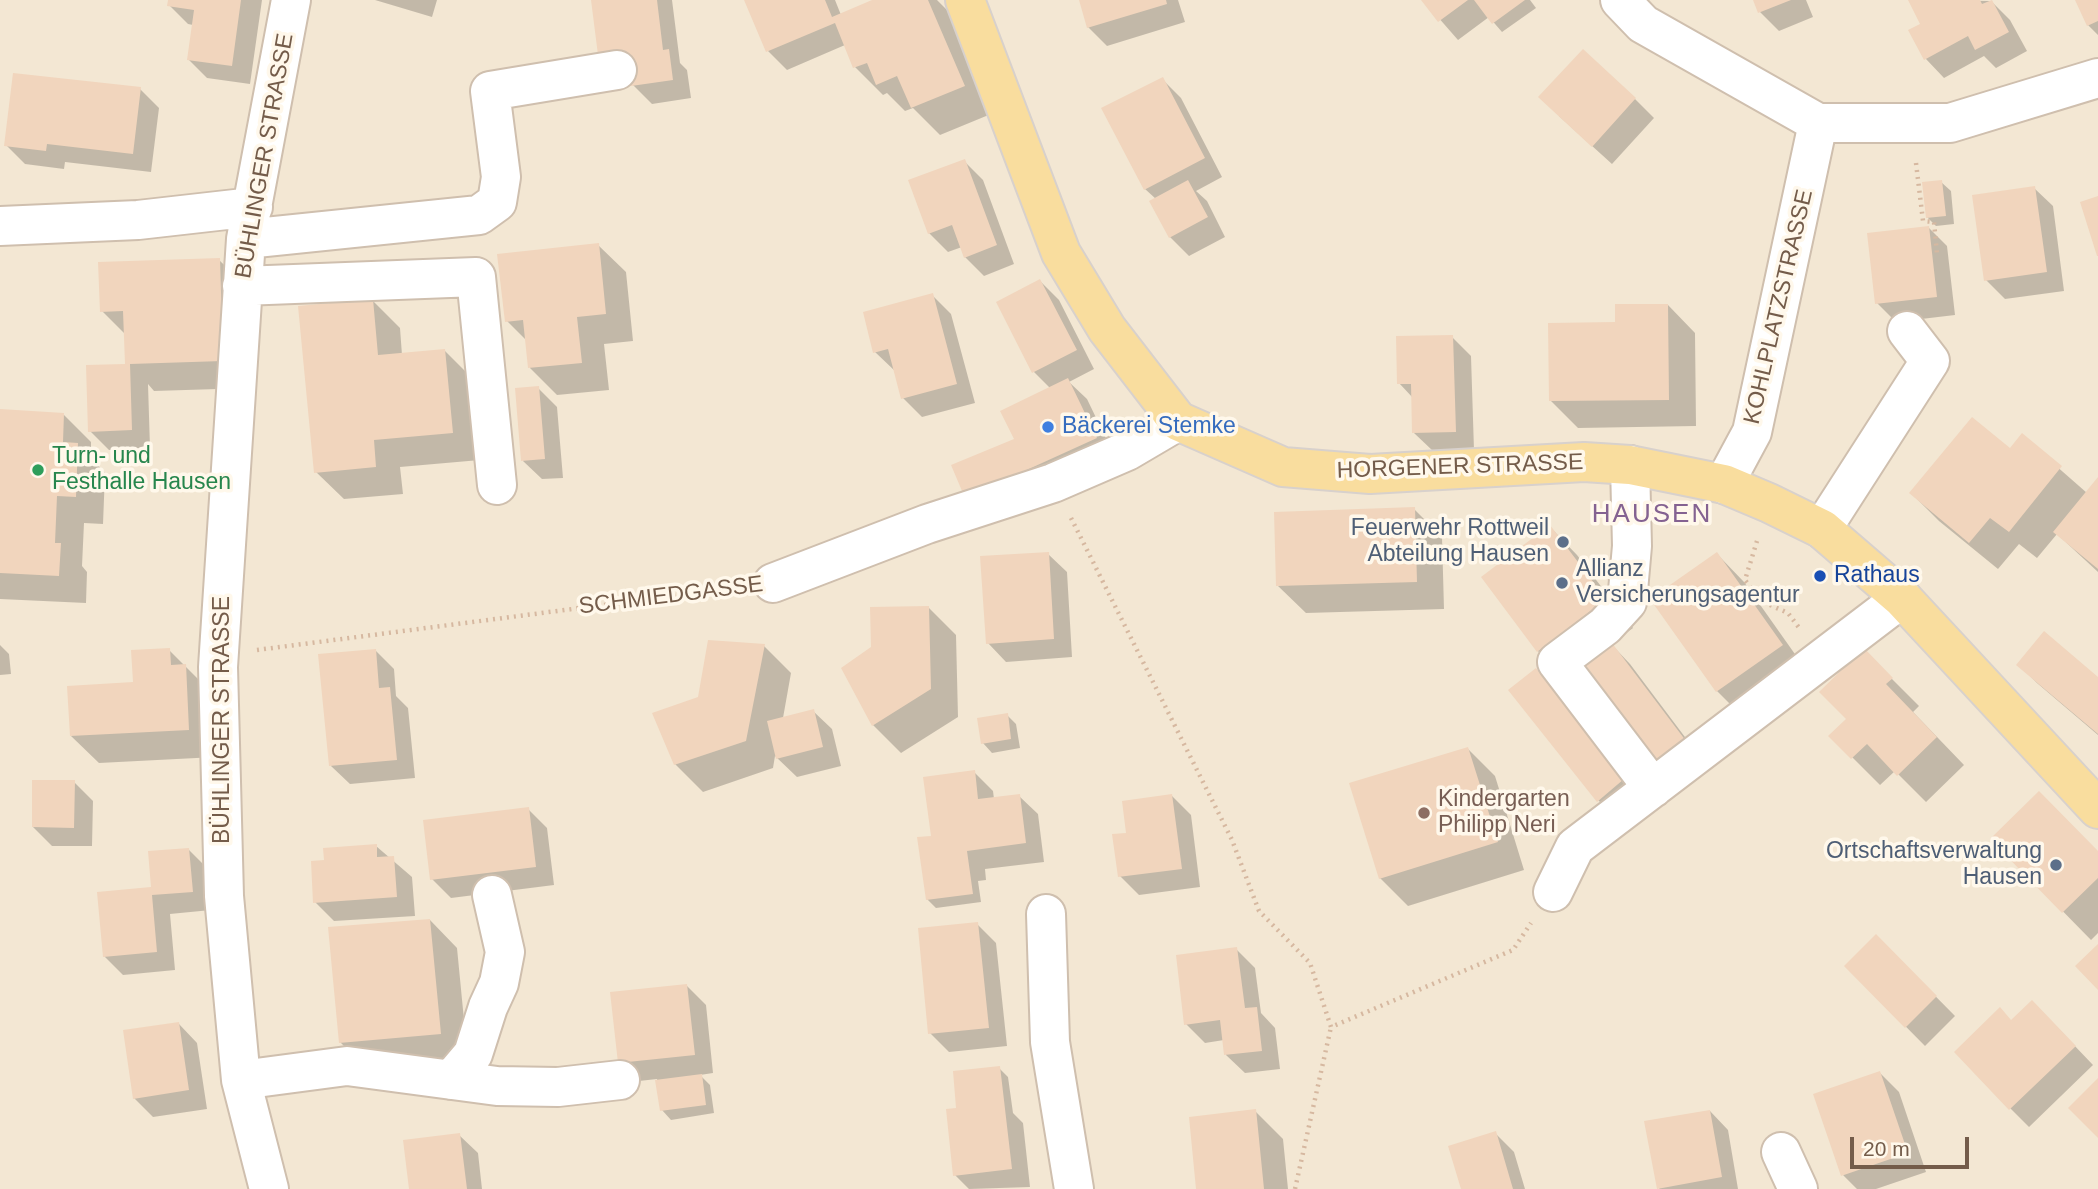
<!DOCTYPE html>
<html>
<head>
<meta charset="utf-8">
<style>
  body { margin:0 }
  #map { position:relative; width:2098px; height:1189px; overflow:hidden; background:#fcf4e5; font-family:Helvetica,sans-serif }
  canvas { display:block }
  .scale { position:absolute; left:1850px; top:1137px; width:119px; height:32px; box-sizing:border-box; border:4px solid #745c4a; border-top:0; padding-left:9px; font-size:21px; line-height:24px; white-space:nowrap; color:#745c4a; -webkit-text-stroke:5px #fff8eb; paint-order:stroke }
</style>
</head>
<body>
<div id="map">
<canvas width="2098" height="1189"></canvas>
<div class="scale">20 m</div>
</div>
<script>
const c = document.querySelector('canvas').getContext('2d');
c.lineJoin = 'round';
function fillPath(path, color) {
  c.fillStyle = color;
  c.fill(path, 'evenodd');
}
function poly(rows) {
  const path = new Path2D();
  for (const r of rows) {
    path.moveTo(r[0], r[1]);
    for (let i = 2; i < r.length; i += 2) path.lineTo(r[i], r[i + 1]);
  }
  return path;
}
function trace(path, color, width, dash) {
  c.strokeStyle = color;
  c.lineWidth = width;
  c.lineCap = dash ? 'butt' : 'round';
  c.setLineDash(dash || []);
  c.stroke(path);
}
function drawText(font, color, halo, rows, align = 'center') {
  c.font = font + ' Helvetica,sans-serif';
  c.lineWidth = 7;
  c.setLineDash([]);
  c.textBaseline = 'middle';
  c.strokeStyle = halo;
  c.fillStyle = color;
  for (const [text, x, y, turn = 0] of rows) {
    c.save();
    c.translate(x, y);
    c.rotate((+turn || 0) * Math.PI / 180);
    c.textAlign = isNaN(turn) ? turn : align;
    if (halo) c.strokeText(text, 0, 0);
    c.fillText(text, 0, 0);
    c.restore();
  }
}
fillPath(poly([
  [0,0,2098,0,2098,1189,0,1189]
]), '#f3e7d3');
fillPath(poly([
  [170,0,262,0,250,84,207,78,188,59,193,25,188,24,169,5],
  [375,0,437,0,432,17],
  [592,0,672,0,680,63,687,70,691,98,652,104,633,85],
  [746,0,835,0,841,15,876,0,937,0,947,10,991,114,940,135,913,108,905,111,887,93,883,95,855,67,845,45,787,70,768,51],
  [1080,0,1178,0,1185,22,1107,46,1088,27],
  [1423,0,1530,0,1536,8,1502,32,1489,17,1458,40],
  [1755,0,1806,0,1813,17,1779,31,1760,12],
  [1910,0,1991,1,2010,20,2027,51,1996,68,1984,56,1944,78,1926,59,1923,24],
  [2077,0,2098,0,2098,35,2088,25],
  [1162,79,1181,98,1222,177,1196,191,1207,201,1225,237,1189,256,1170,237,1156,199,1145,189],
  [140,89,159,108,151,172,65,162,64,169,25,164,6,145],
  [1635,99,1654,118,1612,164,1559,116],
  [964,161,983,180,1014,264,984,276,965,257,962,247,948,252,929,233],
  [1941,182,1951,191,1954,224,1936,226,1927,217],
  [2034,188,2053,206,2064,291,2005,299,1986,280],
  [1929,228,1947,246,1955,315,1896,322,1877,303],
  [598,245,626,272,633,341,604,344,609,390,557,395,530,368,527,341,507,321],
  [219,260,247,287,250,388,154,391,148,384,150,448,109,450,90,431,127,365,126,335,102,311],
  [1040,281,1059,300,1094,369,1069,382,1087,399,1115,457,986,516,1016,440,1051,389,1034,372],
  [932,295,951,314,975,403,922,417,903,398,895,371,875,352],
  [372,300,400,328,402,355,445,351,472,378,480,460,400,467,403,494,344,499,316,472],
  [1668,305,1695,333,1696,426,1578,428,1550,400,1617,324],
  [1452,337,1471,356,1474,450,1433,451,1414,433,1413,398,1399,383],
  [538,388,557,407,563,478,542,479,523,461],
  [0,411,64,415,91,442,91,458,105,473,103,524,84,523,82,566,87,572,86,603,0,599],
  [2022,436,2087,493,2098,479,2098,572,2057,534,2037,558,2019,544,1998,569,1939,521,1911,493,2010,450],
  [1414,509,1442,537,1444,609,1306,613,1278,586],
  [1550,527,1577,555,1633,628,1611,644,1630,664,1703,761,1586,663,1566,679,1538,651,1483,578],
  [1048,554,1067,572,1072,657,1006,662,988,643],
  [1717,554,1744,582,1809,674,1745,719,1717,691],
  [929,608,956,635,958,717,901,753,873,725,844,668],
  [0,645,9,654,11,674,0,675],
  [764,646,791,673,783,718,813,711,832,729,841,766,797,777,775,756,773,768,703,792,675,764,700,698],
  [169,650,213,694,216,757,99,763,71,736,135,684],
  [375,650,394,669,396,696,408,708,415,778,350,784,331,766],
  [1864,651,1919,706,1913,712,1964,765,1926,802,1895,771,1880,785,1831,736,1848,719],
  [2019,665,2098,680,2098,735,2037,683],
  [1535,670,1554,689,1642,799,1617,819,1598,800],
  [1007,715,1016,724,1020,748,992,753,983,743],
  [1468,749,1495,776,1524,870,1408,906,1380,878],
  [974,772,993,791,994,799,1019,796,1038,814,1044,862,985,869,986,880,978,881,981,902,936,908,927,899,933,837],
  [74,782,93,801,92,846,52,846,33,827],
  [1172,796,1191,815,1200,887,1139,895,1120,876,1128,834],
  [528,809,547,828,554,885,451,898,432,879],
  [1992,839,2098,853,2098,933,2091,940],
  [376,846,412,877,415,916,334,921,315,902,326,862],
  [188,849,207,868,211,910,170,914,175,970,123,975,104,956,152,889],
  [430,920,457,948,468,1061,368,1070,340,1042],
  [977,924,996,943,1007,1046,949,1052,930,1033],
  [1876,936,1955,1016,1925,1046,1846,966],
  [1236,949,1255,968,1261,1013,1275,1028,1280,1069,1245,1073,1226,1055,1224,1040,1205,1043,1186,1024],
  [687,986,706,1005,713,1073,700,1075,710,1085,714,1113,671,1120,662,1110,657,1079,639,1081,620,1062],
  [2051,1021,2093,1065,2029,1127,2010,1108,2012,1022],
  [179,1024,197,1043,207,1109,153,1117,134,1098],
  [999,1068,1008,1077,1013,1113,1023,1123,1030,1187,969,1189,955,1175],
  [1880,1073,1899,1092,1926,1172,1876,1189,1857,1189,1843,1175],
  [1255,1111,1283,1139,1288,1189,1198,1189],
  [1710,1111,1728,1130,1738,1189,1659,1189],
  [1495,1133,1514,1152,1525,1189,1463,1189],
  [459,1135,478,1153,482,1189,411,1189]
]), '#0003');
fillPath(poly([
  [168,0,241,0,232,66,187,60,194,10,167,6],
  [591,0,657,0,663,50,669,49,673,80,631,86,626,51,598,55],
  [744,0,825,0,832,17,872,0,928,0,965,86,911,108,897,76,876,85,867,63,853,68,835,23,766,52],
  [1079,0,1166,0,1167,4,1087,28],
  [1421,0,1468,0,1438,22],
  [1474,0,1525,0,1492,24],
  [1753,0,1791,0,1758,13],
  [1908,0,1980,0,1982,4,1992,0,2009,32,1975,50,1968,36,1924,60,1908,30,1920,24],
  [2075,0,2098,0,2098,21,2087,26],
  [1583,49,1636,98,1592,147,1538,97],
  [13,73,141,87,133,154,47,144,46,151,4,146],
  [1163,77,1205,158,1144,190,1101,108],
  [965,159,997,245,964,258,952,225,928,234,908,180],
  [1188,180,1208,217,1169,238,1149,201],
  [1942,180,1946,216,1926,218,1922,182],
  [2035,186,2047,272,1984,281,1972,195],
  [2098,196,2098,256,2097,256,2080,202],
  [1929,226,1937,297,1875,304,1867,233],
  [599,243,606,314,577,317,582,363,528,368,523,320,505,322,497,254],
  [220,258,223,361,130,364,132,430,88,432,86,365,125,364,123,311,100,312,98,262],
  [1040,279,1077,350,1032,373,996,302],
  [933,293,957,384,901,399,888,349,873,353,863,312],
  [373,299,378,355,445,349,453,433,374,440,376,467,314,473,298,306],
  [1615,304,1668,304,1669,400,1549,401,1548,323,1615,322],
  [1453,335,1456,432,1412,433,1411,384,1397,384,1396,336],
  [1068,378,1097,438,965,498,951,465,1014,439,1000,411],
  [539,386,545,459,521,461,515,388],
  [0,409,64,413,63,442,78,443,76,497,57,496,55,543,61,543,59,576,0,573],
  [1972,417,2010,448,2022,433,2062,466,2009,532,1990,518,1969,543,1909,493],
  [2098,477,2098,569,2053,532],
  [1415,507,1417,582,1276,586,1274,512],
  [1550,525,1606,599,1537,652,1481,577],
  [1049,552,1054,639,986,644,980,556],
  [1717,552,1783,645,1716,692,1650,599],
  [929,606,931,689,872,726,841,668,871,647,870,607],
  [2044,631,2098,677,2098,734,2016,665],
  [708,640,765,644,746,741,674,765,652,713,698,697],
  [1612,643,1686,741,1658,762,1584,663],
  [170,648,171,665,186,664,189,730,70,736,67,686,133,682,131,650],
  [1864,648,1893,678,1886,684,1937,737,1897,776,1867,744,1851,759,1828,736,1846,719,1819,692],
  [376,649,379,688,390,687,397,760,329,766,318,654],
  [1536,668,1624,779,1597,802,1508,690],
  [814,709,823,747,776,759,767,721],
  [1008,713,1011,739,981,744,977,718],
  [1468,747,1498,842,1379,879,1349,783],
  [975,770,978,799,1020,794,1026,843,967,851,973,894,926,900,917,837,931,836,923,777],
  [32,780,75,780,74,828,32,827],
  [2039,791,2098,851,2098,878,2062,913,1990,839],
  [1172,794,1182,869,1118,877,1112,834,1126,833,1122,801],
  [529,807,536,867,430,880,423,820],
  [377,844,377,857,394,856,397,897,313,903,311,861,324,860,323,848],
  [189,848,193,892,152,895,157,952,103,957,97,892,151,887,148,851],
  [430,919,441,1034,339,1043,328,927],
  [978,922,989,1028,928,1034,918,928],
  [1876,934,1937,996,1905,1028,1844,966],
  [2098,944,2098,990,2075,966],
  [1237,947,1245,1008,1257,1007,1262,1051,1224,1055,1220,1020,1184,1025,1176,955],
  [687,984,695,1055,618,1063,610,992],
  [2032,1000,2076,1046,2009,1110,1954,1052,2000,1007,2011,1020],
  [179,1022,189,1090,133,1099,123,1030],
  [1000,1066,1012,1169,953,1176,946,1109,956,1108,953,1071],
  [1880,1071,1908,1153,1841,1176,1813,1094],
  [702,1074,706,1105,660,1111,655,1080],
  [2098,1078,2098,1138,2068,1108],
  [1256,1109,1264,1189,1196,1189,1189,1117],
  [1710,1110,1722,1177,1657,1189,1644,1121],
  [1496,1131,1513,1189,1461,1189,1448,1146],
  [460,1133,467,1189,409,1189,403,1140]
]), '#f1d5bd');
const minor = poly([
  [1620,0,1643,24,1818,123,1950,123,2098,78],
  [0,226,138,220,253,207],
  [246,239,479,215,497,202,501,177,490,91,617,70],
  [242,286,476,277,497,485],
  [1630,465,1632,546,1627,602,1605,626,1557,662,1653,788],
  [1724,484,1752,432,1818,123],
  [1822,529,1930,361,1907,331],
  [773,583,927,524,1053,483,1127,451,1178,421],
  [1553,892,1575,847,1902,598],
  [1046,914,1050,1042,1074,1189],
  [241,1080,347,1066,497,1086,558,1087,620,1080],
  [451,1080,473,1054,488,1007,499,983,505,952,492,895],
  [1781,1152,1798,1189],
  [269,1189,241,1080,224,896,218,667,246,239,291,0]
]);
const major = poly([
  [965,0,1061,253,1107,329,1178,421,1283,467,1370,474,1584,462,1630,465,1724,484,1769,503,1822,529,1902,598,2098,809]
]);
trace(minor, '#cfbfae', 42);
trace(major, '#d8d1cc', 42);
trace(poly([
  [1916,163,1923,221,1934,222,1937,254],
  [1071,518,1232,840,1259,911,1310,963,1331,1027,1513,950,1531,923],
  [1757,541,1745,580,1761,601,1788,613,1800,629],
  [257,650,734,588],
  [1295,1189,1331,1027]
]), '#d6b8a0', 4.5, [2, 5]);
trace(minor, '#fff', 38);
trace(major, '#f9dd9e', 38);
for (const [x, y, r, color] of [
  [1048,427,7,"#3f7fe0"],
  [38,470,7,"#2e9e5b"],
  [1563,542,7,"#5c6f8a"],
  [1820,576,7,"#1a4fb4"],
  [1562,583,7,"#5c6f8a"],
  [1424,813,7,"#8d6e63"],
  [2056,865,7,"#5c6f8a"]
]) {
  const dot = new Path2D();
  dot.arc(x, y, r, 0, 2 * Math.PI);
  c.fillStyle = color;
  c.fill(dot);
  trace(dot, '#fff8eb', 2.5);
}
drawText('23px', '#745c4a', '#fff8eb', [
  ["BÜHLINGER STRASSE",265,156,-80],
  ["KOHLPLATZSTRASSE",1779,307,-77],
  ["HORGENER STRASSE",1460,467,-2],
  ["SCHMIEDGASSE",671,596,-7],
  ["BÜHLINGER STRASSE",223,720,-90]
]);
drawText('23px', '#366cbe', '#fff8eb', [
  ["Bäckerei Stemke",1062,427]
], 'left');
drawText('23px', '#27864d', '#fff8eb', [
  ["Turn- und",52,457],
  ["Festhalle Hausen",52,483]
], 'left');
drawText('23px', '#4e5e75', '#fff8eb', [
  ["Feuerwehr Rottweil",1549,529],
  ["Abteilung Hausen",1549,555],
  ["Allianz",1576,570,"left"],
  ["Versicherungsagentur",1576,596,"left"],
  ["Ortschaftsverwaltung",2042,852],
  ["Hausen",2042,878]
], 'right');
drawText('23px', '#164399', '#fff8eb', [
  ["Rathaus",1834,576]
], 'left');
drawText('23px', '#785e54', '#fff8eb', [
  ["Kindergarten",1438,800],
  ["Philipp Neri",1438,826]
], 'left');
c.letterSpacing = '2px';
drawText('26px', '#846291', '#fff8eb', [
  ["HAUSEN",1652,515]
]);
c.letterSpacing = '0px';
</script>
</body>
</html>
